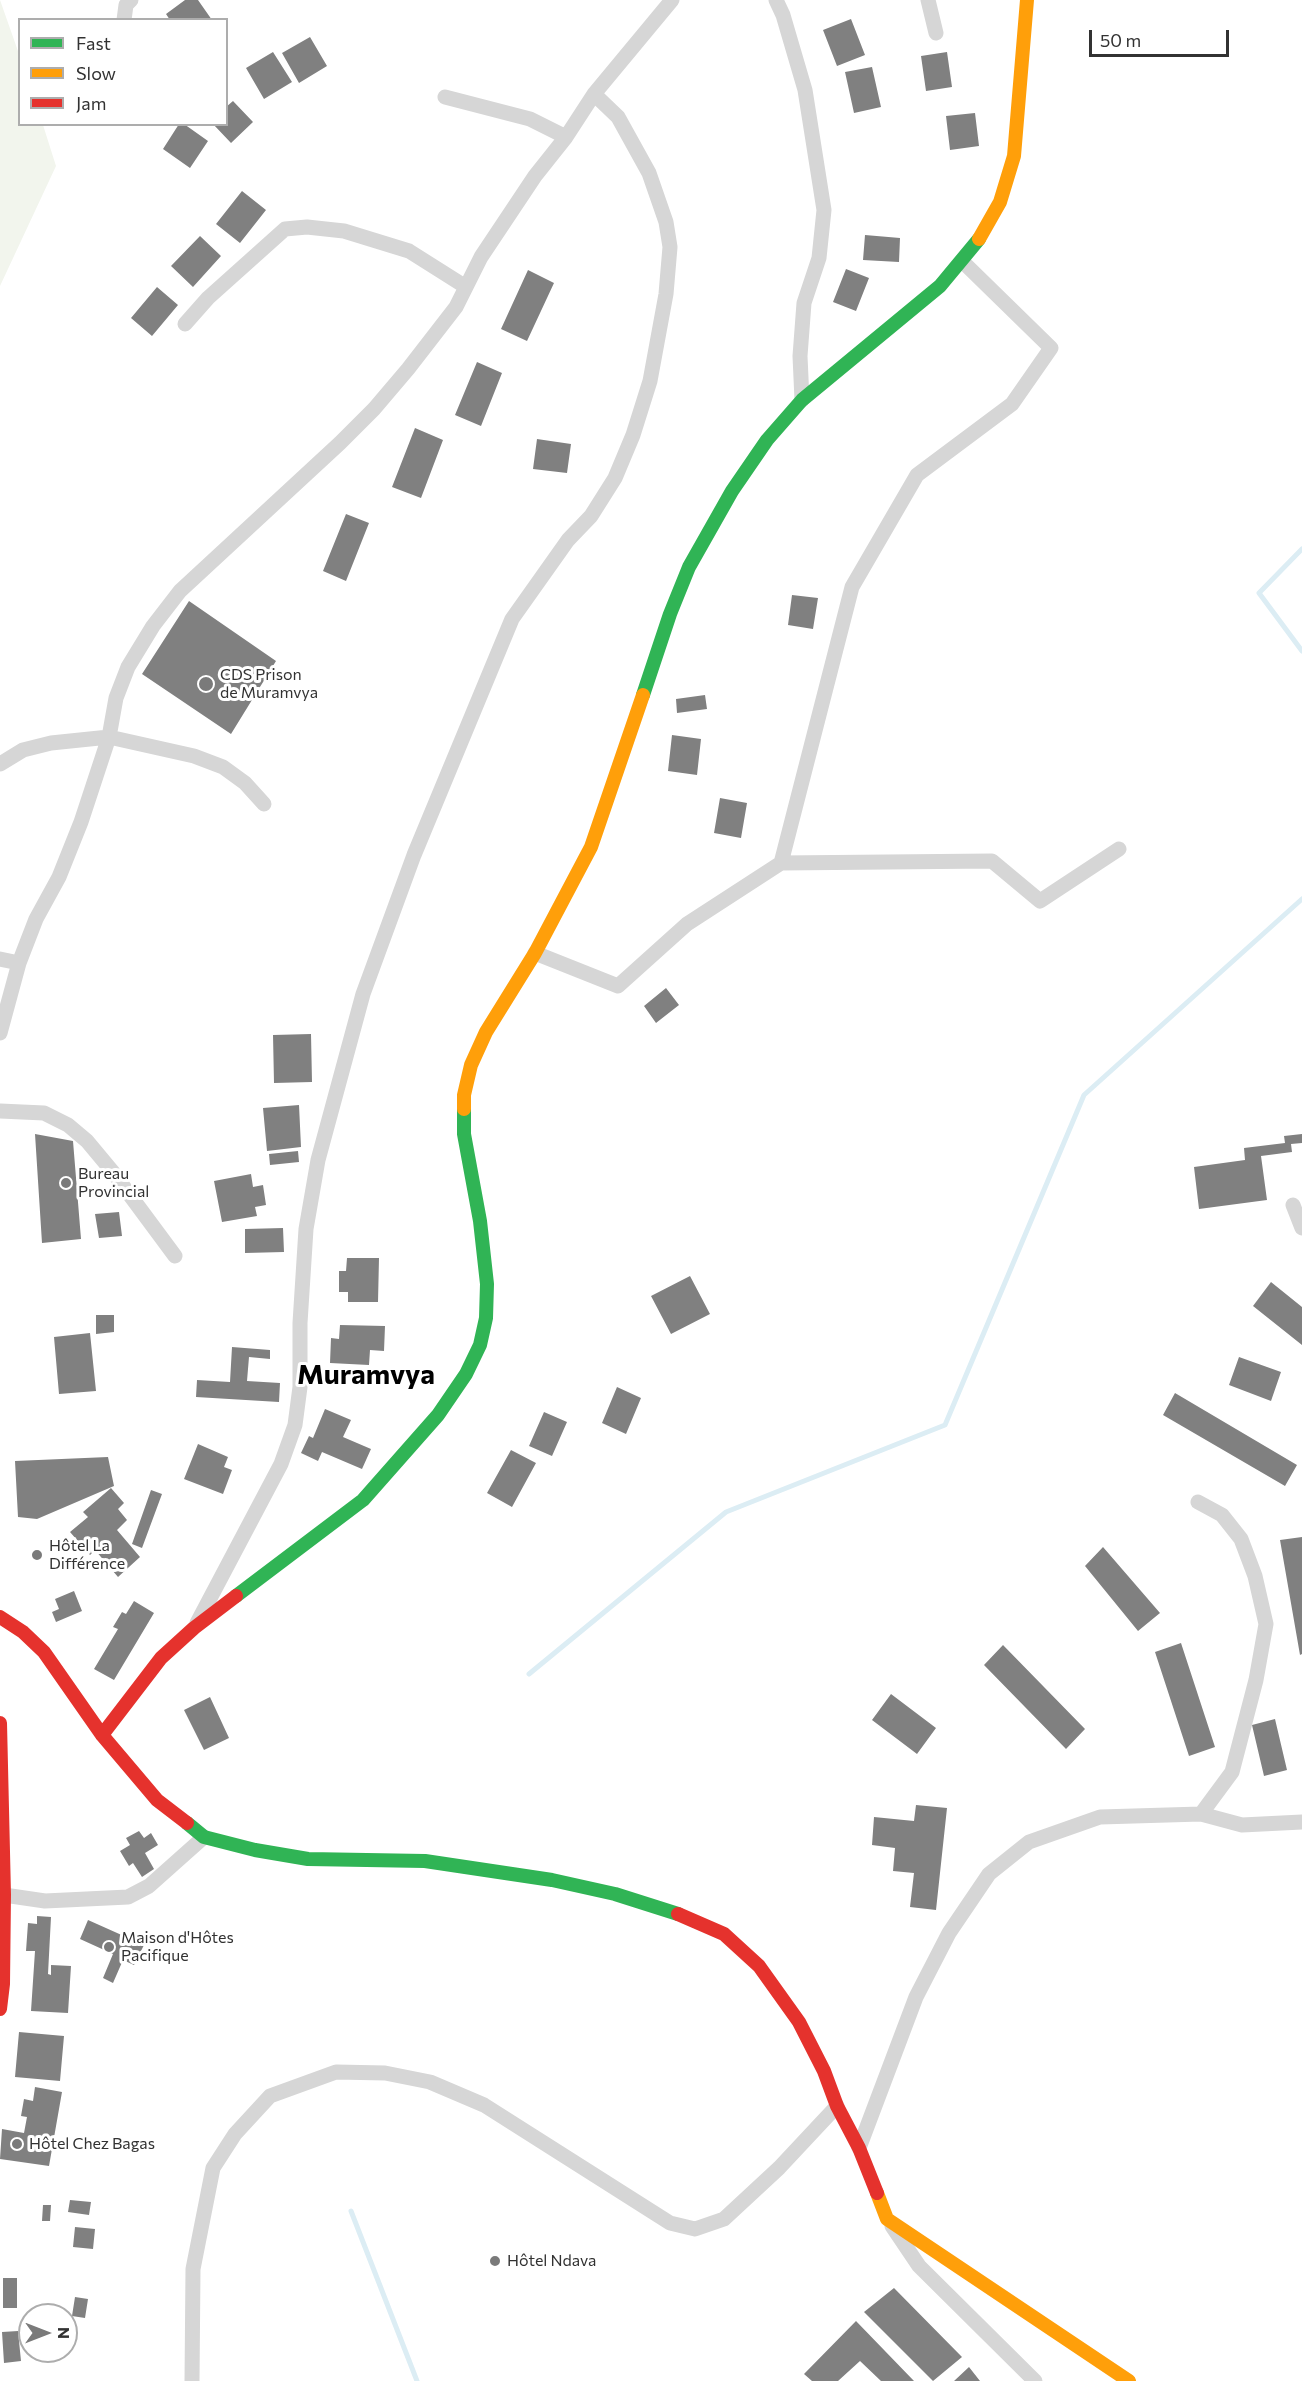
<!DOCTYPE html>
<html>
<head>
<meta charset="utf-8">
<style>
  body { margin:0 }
  #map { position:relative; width:1302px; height:2381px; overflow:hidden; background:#fff; font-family:Commissioner,sans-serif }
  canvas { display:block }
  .legend { position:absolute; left:18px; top:18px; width:210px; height:108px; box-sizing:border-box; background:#fff; border:2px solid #adadad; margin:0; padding:8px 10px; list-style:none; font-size:18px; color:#323232 }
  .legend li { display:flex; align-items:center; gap:12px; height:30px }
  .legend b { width:30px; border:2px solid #adadad }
  .north { position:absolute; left:18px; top:2303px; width:60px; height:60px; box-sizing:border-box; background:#fff; border:2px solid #adadad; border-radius:50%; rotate:90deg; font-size:16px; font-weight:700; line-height:24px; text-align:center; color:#323232 }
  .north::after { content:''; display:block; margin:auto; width:21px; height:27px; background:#7a7a7a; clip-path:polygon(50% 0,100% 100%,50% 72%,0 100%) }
  .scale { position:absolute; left:1089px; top:30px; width:140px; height:27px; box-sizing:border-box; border:3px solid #323232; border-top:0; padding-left:8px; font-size:18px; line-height:21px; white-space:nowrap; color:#323232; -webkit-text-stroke:4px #fff; paint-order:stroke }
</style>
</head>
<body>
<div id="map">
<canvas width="1302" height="2381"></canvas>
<ul class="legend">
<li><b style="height:8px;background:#30b455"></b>Fast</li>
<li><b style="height:8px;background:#ff9f0a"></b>Slow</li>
<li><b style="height:8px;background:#e5322d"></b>Jam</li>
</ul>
<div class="north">N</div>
<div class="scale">50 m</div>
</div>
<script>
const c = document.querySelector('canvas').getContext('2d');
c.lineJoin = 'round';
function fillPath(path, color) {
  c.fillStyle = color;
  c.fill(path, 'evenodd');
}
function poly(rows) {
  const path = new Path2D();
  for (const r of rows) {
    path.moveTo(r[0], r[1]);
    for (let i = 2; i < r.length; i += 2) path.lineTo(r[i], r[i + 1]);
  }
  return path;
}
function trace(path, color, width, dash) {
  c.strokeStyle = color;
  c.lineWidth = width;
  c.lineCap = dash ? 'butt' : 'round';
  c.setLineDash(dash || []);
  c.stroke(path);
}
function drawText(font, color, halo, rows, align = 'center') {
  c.font = font + ' Commissioner,sans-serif';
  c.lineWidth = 6;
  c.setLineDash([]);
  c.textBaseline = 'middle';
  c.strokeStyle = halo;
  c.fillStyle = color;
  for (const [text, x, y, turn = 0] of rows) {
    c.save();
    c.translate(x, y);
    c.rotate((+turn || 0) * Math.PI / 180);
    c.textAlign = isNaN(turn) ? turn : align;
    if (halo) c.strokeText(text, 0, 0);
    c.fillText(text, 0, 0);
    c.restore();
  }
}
fillPath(poly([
  [0,0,19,54,20,124,43,125,56,166,0,286]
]), '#f2f5ed');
trace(poly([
  [1302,549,1259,593,1302,651],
  [529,1674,726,1512,945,1425,1084,1095,1302,899],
  [351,2211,417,2381]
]), '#dcedf4', 5);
fillPath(poly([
  [185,0,198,0,212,20,170,20,166,14],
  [851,19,865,55,837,66,823,30],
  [310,37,327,66,299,83,282,53],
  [273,52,292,82,264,99,246,68],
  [947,52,952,87,926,91,921,56],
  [872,67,881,107,854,113,845,72],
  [233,101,253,122,231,143,213,124,226,124,226,107],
  [975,113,979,146,950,150,946,116],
  [179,124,184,124,208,141,190,168,163,149],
  [242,191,266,210,240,243,216,224],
  [865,235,900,238,899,262,863,260],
  [200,236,221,256,193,287,171,266],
  [846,269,869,278,856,311,833,302],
  [528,270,554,283,527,341,501,329],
  [157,287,178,305,152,336,131,318],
  [477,362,502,373,481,426,455,415],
  [415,428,443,440,421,498,392,487],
  [537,439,571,444,567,473,533,469],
  [346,514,369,523,346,581,323,571],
  [792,595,818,598,813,629,788,625],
  [189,601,276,661,231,734,142,674],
  [705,695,707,709,677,713,676,699],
  [672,735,701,739,697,775,668,771],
  [720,798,747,803,741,838,714,833],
  [666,988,679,1005,656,1023,644,1006],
  [311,1034,312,1082,274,1083,273,1035],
  [299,1105,301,1147,267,1151,263,1108],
  [35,1134,73,1141,81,1239,42,1243],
  [1302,1134,1302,1143,1291,1144,1292,1152,1261,1156,1267,1200,1199,1209,1194,1167,1245,1160,1244,1148,1285,1143,1284,1136],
  [298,1151,299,1162,270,1165,269,1154],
  [251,1174,253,1187,263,1185,266,1205,255,1207,257,1216,222,1222,214,1181],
  [119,1212,122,1236,99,1238,95,1214],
  [283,1228,284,1252,245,1253,245,1229],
  [347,1258,379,1258,378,1302,348,1302,348,1292,339,1292,339,1271,346,1271],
  [690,1276,710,1314,671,1334,651,1296],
  [1271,1282,1302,1307,1302,1345,1253,1306],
  [96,1315,114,1315,114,1332,96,1334],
  [340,1325,385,1326,384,1351,370,1350,369,1365,330,1363,331,1338,339,1339],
  [90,1333,96,1391,59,1394,54,1337],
  [232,1347,270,1350,270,1359,249,1357,247,1381,280,1383,279,1402,196,1397,197,1380,230,1382],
  [1239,1357,1281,1372,1271,1401,1229,1385],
  [617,1387,641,1398,626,1434,602,1423],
  [1175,1393,1297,1465,1285,1486,1163,1415],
  [325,1409,351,1420,343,1437,371,1449,362,1469,322,1452,318,1461,301,1453,309,1436,313,1438],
  [544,1412,567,1422,552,1456,529,1446],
  [198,1444,228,1457,224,1467,232,1470,223,1494,184,1479],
  [511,1450,536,1463,512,1507,487,1493],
  [108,1457,114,1486,37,1519,18,1517,15,1461],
  [111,1488,124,1503,118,1509,127,1520,117,1530,140,1557,118,1577,95,1550,90,1555,70,1532,88,1517,83,1512],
  [151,1490,162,1494,142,1548,132,1544],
  [1302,1537,1302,1654,1300,1655,1280,1540],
  [1103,1547,1160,1613,1138,1631,1085,1566],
  [74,1591,82,1611,56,1622,52,1612,59,1609,55,1599],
  [134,1601,154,1613,114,1680,94,1669,118,1629,113,1627,122,1612,126,1614],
  [1181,1643,1215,1747,1189,1756,1155,1652],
  [1003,1645,1085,1729,1066,1749,984,1665],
  [891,1694,936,1728,917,1754,872,1720],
  [210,1697,229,1738,204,1750,184,1710],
  [1275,1719,1287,1770,1264,1776,1252,1725],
  [916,1805,947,1808,936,1910,910,1907,914,1873,893,1871,895,1848,872,1845,874,1817,914,1821],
  [139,1831,144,1838,151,1833,158,1845,145,1853,154,1869,142,1877,133,1863,129,1866,120,1851,130,1845,126,1838],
  [37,1916,51,1917,48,1974,51,1975,51,1965,71,1966,68,2013,31,2011,35,1951,26,1951,28,1923,37,1924],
  [88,1920,144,1945,134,1965,123,1960,113,1983,103,1978,113,1954,80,1939],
  [19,2032,64,2036,60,2081,15,2077],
  [35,2087,62,2092,49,2166,0,2159,2,2129,24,2133,27,2117,21,2116,24,2099,33,2101],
  [70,2200,91,2202,89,2215,68,2212],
  [43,2205,51,2205,50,2221,42,2221],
  [75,2227,95,2229,93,2249,73,2247],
  [3,2278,17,2278,17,2308,3,2308],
  [894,2288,962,2357,933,2381,864,2312],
  [75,2297,88,2299,85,2318,72,2316],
  [856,2321,914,2381,881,2381,860,2361,838,2381,812,2381,804,2374],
  [18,2331,21,2361,4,2363,2,2332],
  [969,2367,980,2381,954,2381]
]), '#808080');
trace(poly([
  [776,0,783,15,805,90,824,210,819,258,804,303,800,356,802,400],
  [928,0,936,33],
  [124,20,126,5,131,0],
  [445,97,530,119,566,137],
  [185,324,208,298,285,229,307,227,344,231,409,251,466,287],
  [0,764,23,750,51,743,109,737,194,756,223,767,245,783,264,804],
  [781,863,992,861,1040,901,1119,849],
  [535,953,618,986,687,924,781,863,852,587,917,475,1012,404,1051,348,962,261],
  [0,959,19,963],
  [0,1033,19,963,36,919,59,877,81,822,109,737,116,698,128,667,153,626,180,591,340,443,374,409,408,369,456,307,481,257,535,176,566,137,594,94,672,0],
  [0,1111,44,1113,68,1125,87,1141,112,1171,175,1256],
  [1293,1205,1302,1228],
  [197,1623,281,1464,295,1425,300,1387,300,1323,306,1229,318,1160,363,994,414,855,512,619,568,540,591,516,615,478,633,435,650,381,666,294,670,247,666,222,649,173,618,117,594,94],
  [1201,1814,1242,1825,1302,1822],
  [4,1895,45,1901,128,1897,149,1886,204,1837],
  [859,2148,916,1997,949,1933,989,1874,1029,1842,1100,1817,1201,1814,1232,1772,1256,1680,1266,1624,1255,1576,1241,1539,1222,1515,1198,1502],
  [892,2226,919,2266,1035,2381],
  [192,2381,193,2269,213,2168,235,2134,270,2096,336,2072,385,2073,430,2082,484,2105,670,2223,695,2229,724,2219,779,2168,837,2106]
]), '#d6d6d6', 15);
trace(poly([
  [643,695,670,614,689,567,732,491,767,440,802,400,940,286,979,239],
  [236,1596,363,1500,438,1415,466,1374,480,1345,486,1318,487,1284,480,1221,464,1134,464,1109],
  [187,1823,204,1837,255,1850,308,1859,425,1861,552,1880,615,1894,678,1914]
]), '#30b455', 14);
trace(poly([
  [979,239,1000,202,1014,156,1027,0],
  [464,1109,464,1095,471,1065,486,1032,535,953,591,847,643,695],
  [877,2193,887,2219,1129,2381]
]), '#ff9f0a', 14);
trace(poly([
  [0,1617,23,1632,44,1652,102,1735,157,1800,187,1823],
  [0,1723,4,1895,3,1984,0,2009],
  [102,1735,161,1658,194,1628,236,1596],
  [678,1914,724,1934,759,1966,799,2022,824,2071,837,2106,859,2148,877,2193]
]), '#e5322d', 14);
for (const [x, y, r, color] of [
  [206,684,8,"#7a7a7a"],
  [66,1183,6,"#7a7a7a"],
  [37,1555,6,"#7a7a7a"],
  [109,1947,6,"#7a7a7a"],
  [17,2144,6,"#7a7a7a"],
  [495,2261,6,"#7a7a7a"]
]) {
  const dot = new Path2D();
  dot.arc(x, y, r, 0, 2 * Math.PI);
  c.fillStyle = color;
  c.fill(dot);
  trace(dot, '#fff', 2);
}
drawText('16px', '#323232', '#fff', [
  ["CDS Prison",220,675],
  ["de Muramvya",220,693],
  ["Bureau",78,1174],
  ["Provincial",78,1192],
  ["Hôtel La",49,1546],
  ["Différence",49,1564],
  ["Maison d'Hôtes",121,1938],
  ["Pacifique",121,1956],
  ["Hôtel Chez Bagas",29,2144],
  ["Hôtel Ndava",507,2261]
], 'left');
drawText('bold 28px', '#000', '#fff', [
  ["Muramvya",366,1375]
]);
</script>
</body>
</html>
